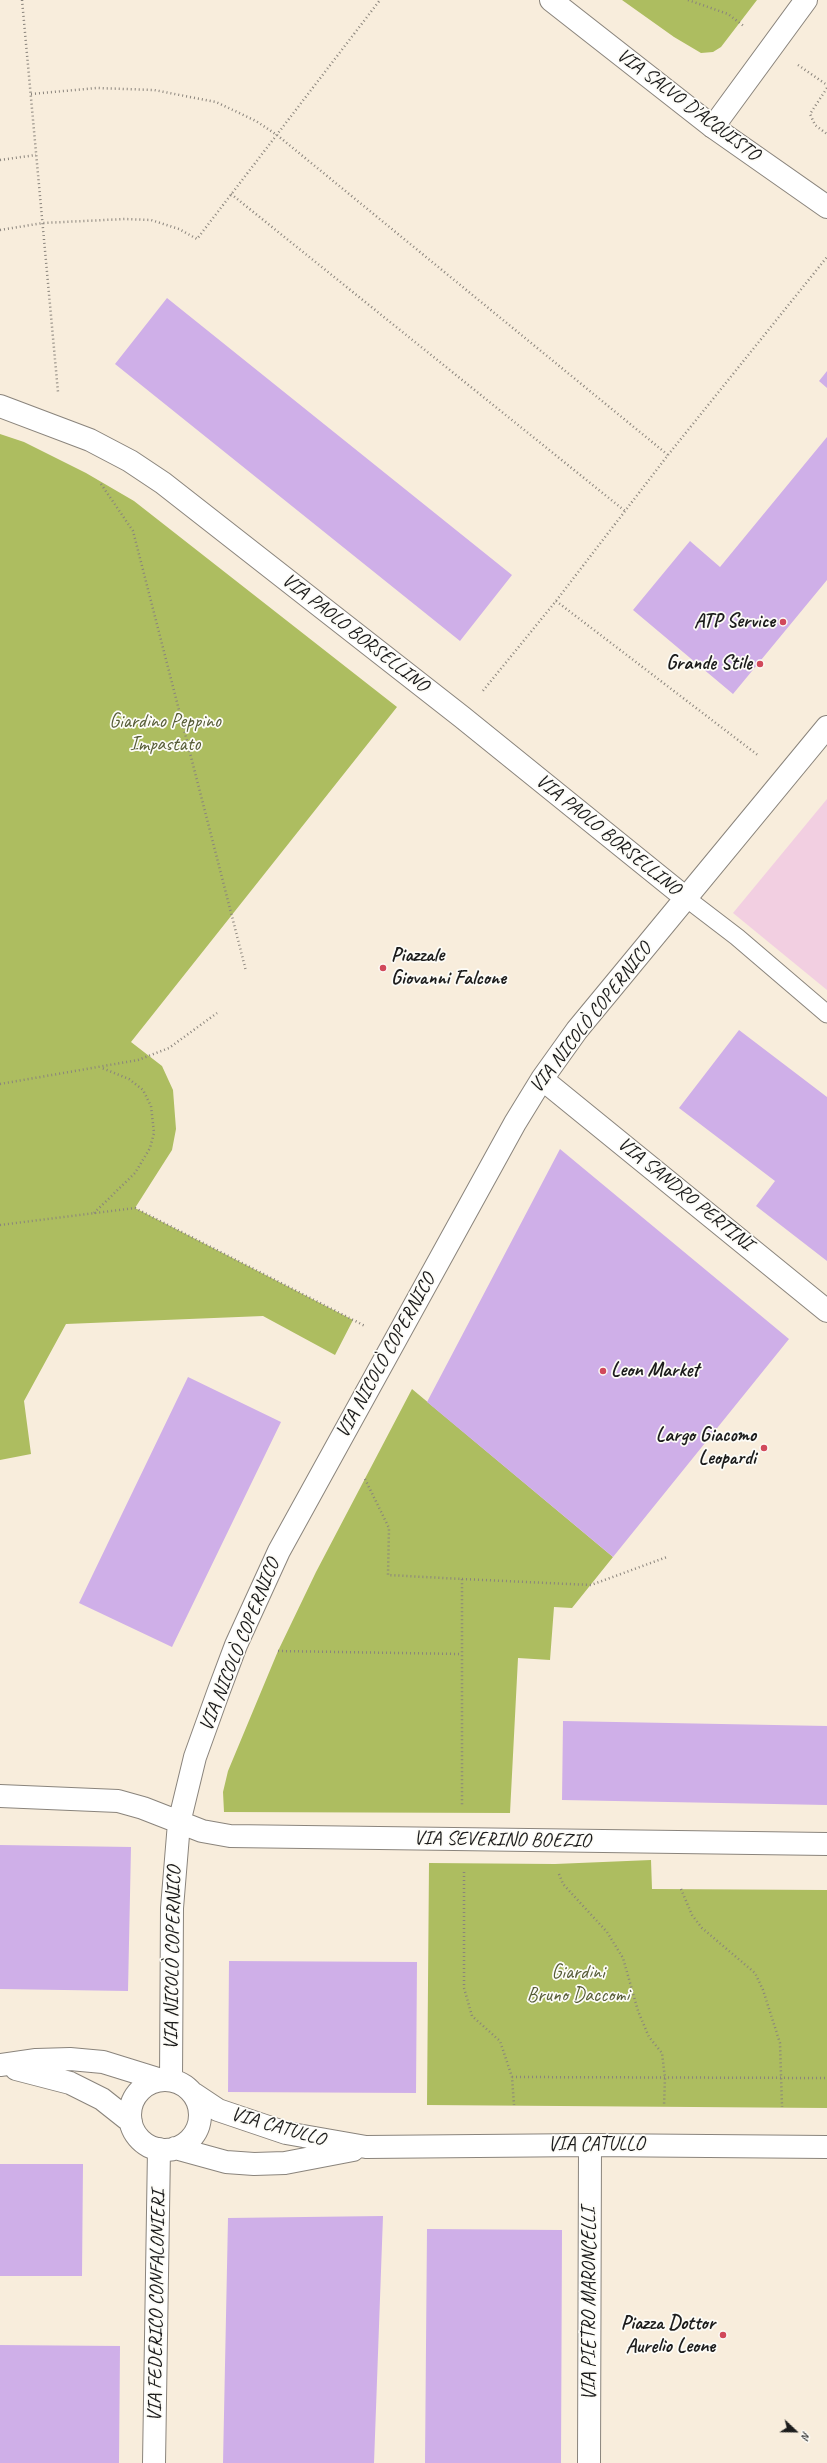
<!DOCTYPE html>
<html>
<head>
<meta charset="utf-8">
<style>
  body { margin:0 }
  #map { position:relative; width:827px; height:2463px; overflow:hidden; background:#f8eddc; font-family:Caveat,sans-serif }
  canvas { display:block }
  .north { position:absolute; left:775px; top:2411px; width:40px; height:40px; -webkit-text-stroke:3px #fdfcf7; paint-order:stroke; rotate:112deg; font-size:11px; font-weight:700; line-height:16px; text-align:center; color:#1c1c1c }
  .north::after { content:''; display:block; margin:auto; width:14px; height:18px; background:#1c1c1c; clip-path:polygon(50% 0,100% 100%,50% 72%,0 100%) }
</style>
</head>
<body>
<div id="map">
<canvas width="827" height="2463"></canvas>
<div class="north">N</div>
</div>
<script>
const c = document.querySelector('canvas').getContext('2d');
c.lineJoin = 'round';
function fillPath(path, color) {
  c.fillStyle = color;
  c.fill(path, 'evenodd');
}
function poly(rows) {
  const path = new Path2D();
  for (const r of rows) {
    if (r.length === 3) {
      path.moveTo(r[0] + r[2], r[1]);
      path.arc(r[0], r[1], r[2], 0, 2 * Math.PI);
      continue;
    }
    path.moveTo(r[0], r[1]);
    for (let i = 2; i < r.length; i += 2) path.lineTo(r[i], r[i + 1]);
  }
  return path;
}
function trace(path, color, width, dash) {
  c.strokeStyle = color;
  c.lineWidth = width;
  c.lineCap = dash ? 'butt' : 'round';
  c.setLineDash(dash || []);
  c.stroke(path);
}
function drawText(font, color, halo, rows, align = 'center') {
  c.font = font + ' Caveat,sans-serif';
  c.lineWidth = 3.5;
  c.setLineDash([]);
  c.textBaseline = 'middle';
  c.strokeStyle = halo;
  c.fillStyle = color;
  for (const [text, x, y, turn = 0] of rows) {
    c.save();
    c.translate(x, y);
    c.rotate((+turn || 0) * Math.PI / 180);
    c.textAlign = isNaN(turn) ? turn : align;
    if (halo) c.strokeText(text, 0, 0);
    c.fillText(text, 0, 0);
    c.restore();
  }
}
fillPath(poly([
  [827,799,827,990,733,913]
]), '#f2cfe1');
fillPath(poly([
  [622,0,757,0,721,47,713,52,701,53,674,37],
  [0,434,24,442,86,473,134,501,397,707,131,1042,162,1066,173,1090,176,1129,172,1150,135,1208,353,1320,335,1355,263,1316,66,1324,24,1401,31,1454,0,1460],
  [412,1389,613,1557,572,1608,554,1607,550,1660,518,1658,510,1813,224,1812,223,1792,228,1771,278,1651,316,1572],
  [651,1860,652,1889,827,1890,827,2108,427,2105,429,1863,555,1864]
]), '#adbd60');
fillPath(poly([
  [167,298,512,575,460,641,115,364],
  [827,371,827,388,819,381],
  [827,437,827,580,733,694,633,610,690,541,720,567],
  [739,1030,827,1097,827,1261,756,1206,775,1181,679,1108],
  [560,1149,789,1339,613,1557,427,1402],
  [188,1377,281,1422,172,1647,79,1603],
  [563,1721,827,1726,827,1805,562,1800],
  [0,1845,131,1847,128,1991,0,1989],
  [229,1961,417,1962,416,2093,228,2092],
  [0,2164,83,2164,82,2276,0,2276],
  [383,2216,374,2463,223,2463,228,2218],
  [427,2229,562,2230,561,2463,425,2463],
  [0,2345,120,2346,119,2463,0,2463]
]), '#cfafe8');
const service = poly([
  [686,898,737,937,827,1014]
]);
const minor = poly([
  [713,127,806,0],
  [0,406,90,440,130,461,163,483,462,717,686,898],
  [542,1079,827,1311],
  [0,1796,118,1801,143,1808,202,1831,230,1836,827,1844],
  [0,2065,36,2060,70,2059,103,2062,161,2080],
  [16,2069,70,2083,102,2099,131,2122],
  [171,2080,172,1908,179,1823,195,1757,218,1693,236,1645,279,1551,515,1123,542,1079,577,1030,827,727],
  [165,2115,35],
  [194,2094,218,2110,286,2133,366,2147,590,2145,827,2147],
  [175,2148,226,2162,254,2164,285,2163,353,2150],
  [154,2463,159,2149],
  [589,2463,590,2145]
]);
const tertiary = poly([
  [551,0,713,127,827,207]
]);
trace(service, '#8a847c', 19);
trace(minor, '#8a847c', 24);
trace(tertiary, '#8a847c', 24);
trace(poly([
  [22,0,58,392],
  [688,0,728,14,745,27],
  [798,65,827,85],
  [827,88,810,114,815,125,827,134],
  [31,94,97,88,154,90,216,102,256,121,277,135,668,455,556,601,482,692],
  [0,160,36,155],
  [231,194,625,511],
  [0,230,43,223,125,219,151,220,179,229,197,239,380,0],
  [668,455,827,257],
  [101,484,133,531,246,971],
  [556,601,759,756],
  [0,1084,138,1060,169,1048,217,1013],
  [94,1213,135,1173,150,1148,154,1133,151,1106,143,1090,129,1079,102,1068],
  [0,1225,135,1208,365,1326],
  [365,1479,389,1528,388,1575,462,1579,462,1807],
  [462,1579,591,1585,667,1557],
  [278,1651,461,1654],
  [464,1872,464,1988,472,2016,500,2041,512,2077,514,2105],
  [559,1874,563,1884,607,1932,623,1958,638,2011,649,2037,662,2053,665,2078,664,2106],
  [681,1889,692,1915,702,1928,755,1973,763,1990,780,2043,782,2107],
  [512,2077,827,2078]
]), '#8a847c', 2.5, [1, 3]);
trace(service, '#fff', 17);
trace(minor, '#fff', 22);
trace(tertiary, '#fff', 22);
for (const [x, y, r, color] of [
  [783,622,4,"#d1495b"],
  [760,664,4,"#d1495b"],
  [383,968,4,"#d1495b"],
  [603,1371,4,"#d1495b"],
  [764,1448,4,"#d1495b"],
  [723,2335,4,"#d1495b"]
]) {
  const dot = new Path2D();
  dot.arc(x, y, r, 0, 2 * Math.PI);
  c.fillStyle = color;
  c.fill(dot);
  trace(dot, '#fdfcf7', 1.5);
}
drawText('20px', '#1c1c1c', '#fdfcf7', [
  ["VIA SALVO D'ACQUISTO",688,105,37],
  ["VIA PAOLO BORSELLINO",355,633,38],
  ["VIA PAOLO BORSELLINO",608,835,39],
  ["VIA NICOLÒ COPERNICO",591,1018,-52],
  ["VIA SANDRO PERTINI",685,1194,39],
  ["VIA NICOLÒ COPERNICO",386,1356,-61],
  ["VIA NICOLÒ COPERNICO",240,1645,-68],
  ["VIA SEVERINO BOEZIO",502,1840,1],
  ["VIA NICOLÒ COPERNICO",173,1958,-89],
  ["VIA CATULLO",278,2127,16],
  ["VIA CATULLO",596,2145],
  ["VIA PIETRO MARONCELLI",590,2304,-90],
  ["VIA FEDERICO CONFALONIERI",157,2306,-89]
]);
drawText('bold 20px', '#1c1c1c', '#fdfcf7', [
  ["ATP Service",775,622],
  ["Grande Stile",752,664],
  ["Piazzale",391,956,"left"],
  ["Giovanni Falcone",391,979,"left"],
  ["Leon Market",611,1371,"left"],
  ["Largo Giacomo",756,1436],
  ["Leopardi",756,1459],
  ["Piazza Dottor",715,2324],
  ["Aurelio Leone",715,2347]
], 'right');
drawText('20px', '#565c37', '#fdfcf7', [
  ["Giardino Peppino",165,722],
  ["Impastato",165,745],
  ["Giardini",578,1973],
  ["Bruno Daccomi",578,1996]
]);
</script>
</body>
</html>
